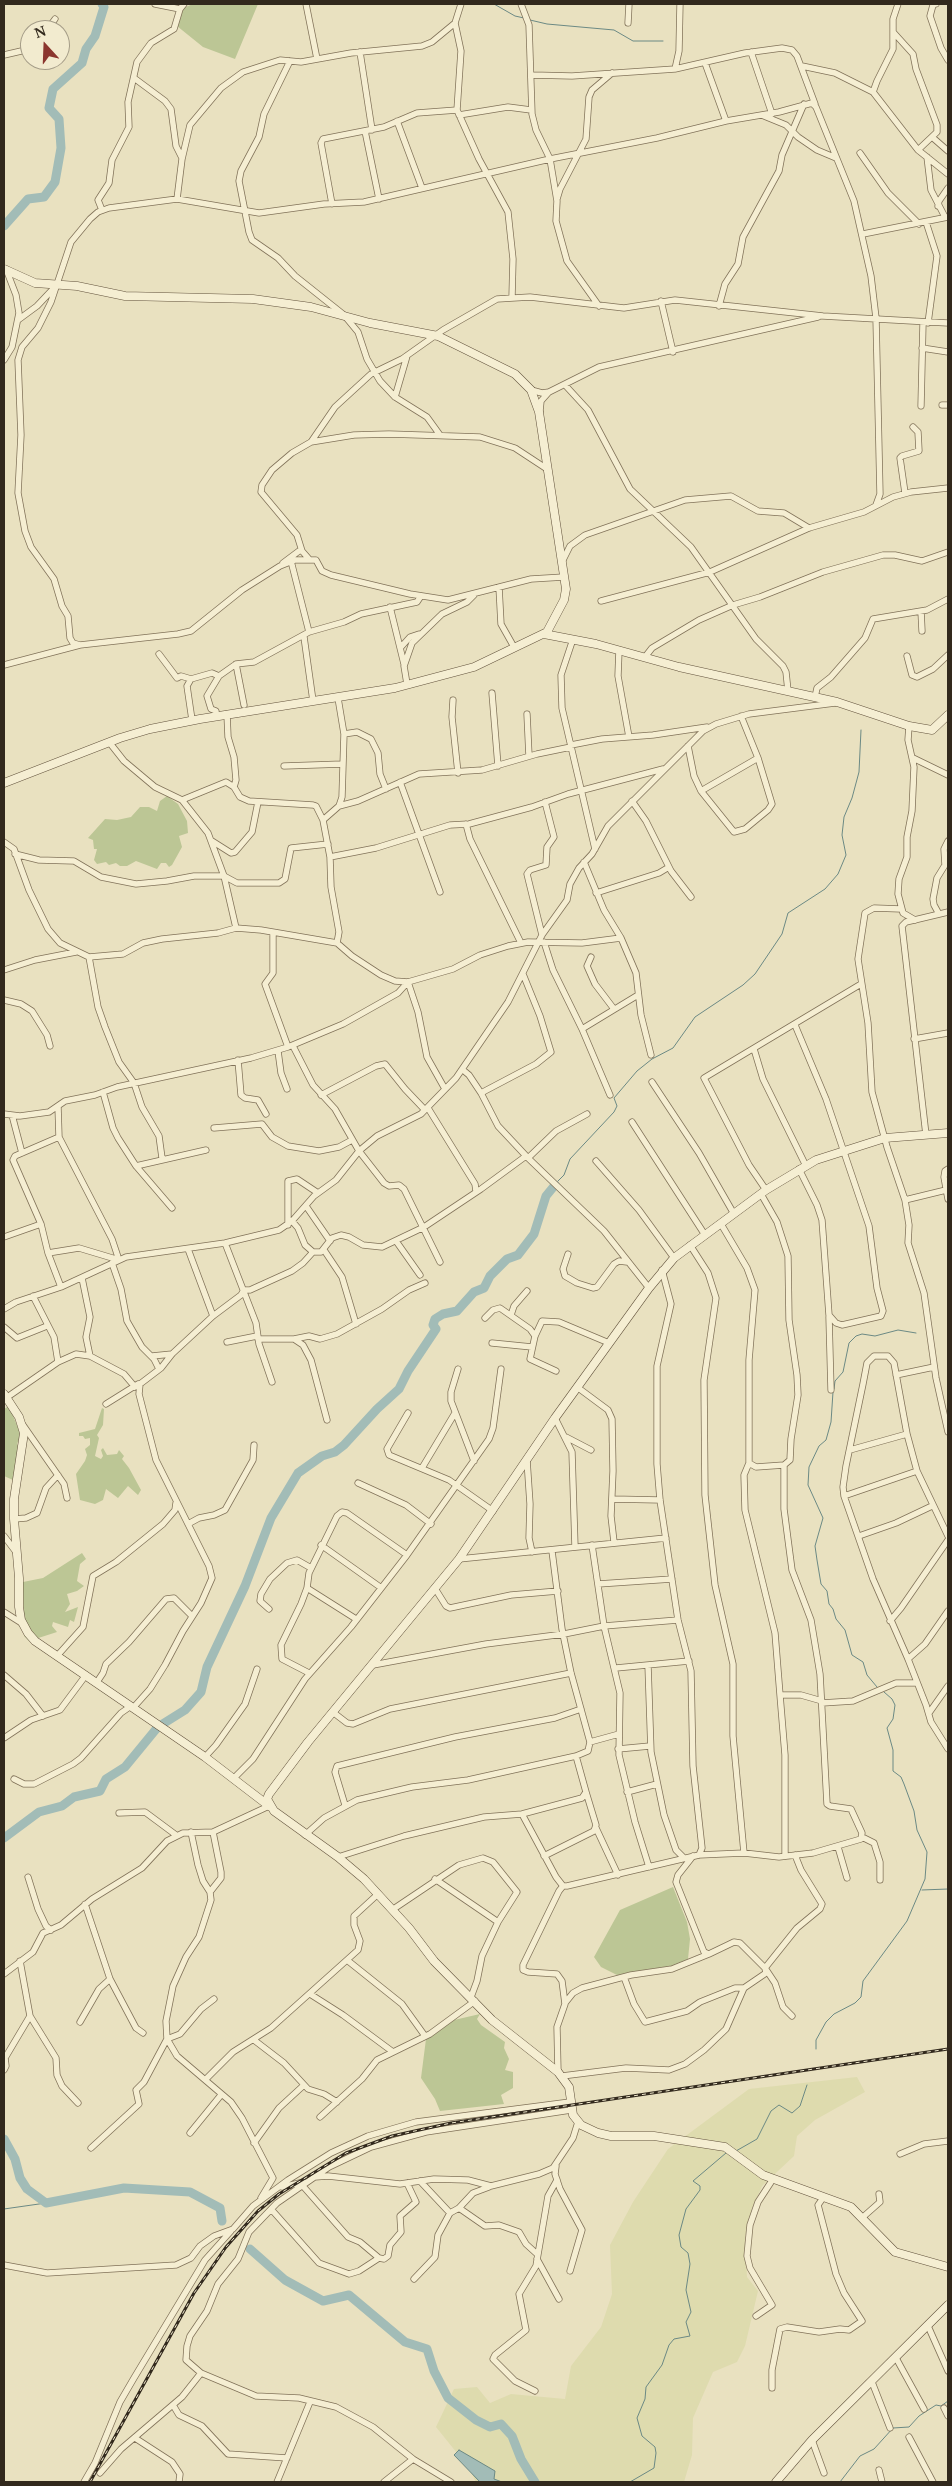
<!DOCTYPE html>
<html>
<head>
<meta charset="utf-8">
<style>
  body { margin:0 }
  #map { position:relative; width:952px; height:2486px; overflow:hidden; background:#e9e1c0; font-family:"Noto Serif",serif }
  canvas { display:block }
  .frame { position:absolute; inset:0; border:5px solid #32291d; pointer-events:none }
  .north { position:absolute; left:20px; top:20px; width:50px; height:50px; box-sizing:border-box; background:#f2ebcf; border:1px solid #a59d88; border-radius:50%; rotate:340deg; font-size:14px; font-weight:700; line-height:20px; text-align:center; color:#32291d }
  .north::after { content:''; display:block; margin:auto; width:18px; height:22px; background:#8b362e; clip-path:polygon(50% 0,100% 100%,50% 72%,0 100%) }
</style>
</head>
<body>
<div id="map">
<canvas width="952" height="2486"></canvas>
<div class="frame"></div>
<div class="north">N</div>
</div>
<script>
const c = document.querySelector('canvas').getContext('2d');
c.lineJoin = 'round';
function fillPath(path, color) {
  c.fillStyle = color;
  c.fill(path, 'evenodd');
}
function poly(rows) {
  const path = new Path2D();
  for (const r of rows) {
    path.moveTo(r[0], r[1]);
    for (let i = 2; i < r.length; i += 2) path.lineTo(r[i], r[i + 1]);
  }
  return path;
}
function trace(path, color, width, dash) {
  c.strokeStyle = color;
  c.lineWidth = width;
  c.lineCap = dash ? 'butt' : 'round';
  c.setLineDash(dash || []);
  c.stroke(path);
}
fillPath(poly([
  [857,2077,865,2092,815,2120,797,2136,794,2156,762,2186,752,2209,745,2236,747,2277,758,2291,745,2346,737,2362,713,2372,693,2418,692,2455,684,2482,476,2482,469,2468,436,2427,454,2389,477,2387,490,2403,511,2394,565,2399,571,2366,601,2327,612,2294,610,2245,633,2202,668,2149,749,2089]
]), '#dedbae');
fillPath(poly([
  [193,4,258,4,235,59,203,47,177,26,183,8],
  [167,796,178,804,187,821,188,833,179,836,182,847,172,865,169,867,166,863,161,863,157,869,136,861,127,866,120,866,116,863,109,865,106,862,97,864,94,860,97,849,94,849,93,840,88,838,105,819,117,820,131,817,140,807,149,807,157,811,160,801],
  [9,1406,21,1435,17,1444,21,1450,13,1480,4,1476,4,1409],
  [102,1408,104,1409,103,1425,97,1435,99,1438,95,1456,101,1459,103,1456,101,1450,103,1448,107,1455,117,1454,119,1450,124,1456,122,1459,129,1468,141,1490,138,1495,128,1486,118,1498,106,1489,103,1500,95,1504,80,1500,76,1474,85,1461,87,1455,85,1449,90,1445,90,1438,85,1439,83,1436,79,1436,79,1433,95,1429],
  [82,1553,86,1559,80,1564,77,1581,84,1586,77,1591,67,1594,70,1604,65,1612,78,1607,74,1622,70,1620,68,1627,53,1622,52,1626,57,1632,29,1641,24,1636,23,1582,43,1578],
  [673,1887,687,1922,690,1939,688,1959,677,1965,629,1975,617,1975,601,1967,594,1957,620,1910],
  [480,2014,477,2019,481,2025,505,2042,504,2048,509,2059,505,2070,513,2072,513,2088,501,2095,504,2104,440,2111,435,2099,421,2078,426,2039,454,2020]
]), '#bcc695');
const water = poly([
  [459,2450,495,2471,494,2479,502,2482,480,2482,454,2455,459,2450]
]);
fillPath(water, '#a2bcb7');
trace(water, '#6b8984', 1);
trace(poly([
  [494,4,515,16,524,18],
  [530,20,547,24,614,30,633,41,663,41],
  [557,1182,564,1175,570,1159,614,1112,617,1106,614,1098,637,1071,652,1059,673,1048,695,1017,743,985,755,974,782,934,788,913,825,889,838,874,846,855,842,835,844,817,852,798,859,772,861,730],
  [834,1389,835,1381,843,1372,849,1343,856,1336,862,1334,875,1336,898,1330,916,1333],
  [833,1392,831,1422,826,1440,819,1446,809,1467,808,1485,823,1518,815,1546,817,1560,821,1584,827,1591,829,1604,833,1609,836,1619,845,1630,852,1655,863,1662,867,1675,877,1687],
  [922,1890,948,1889],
  [816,2049,816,2040,826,2022,834,2014,855,2003,861,1997,863,1981,907,1921,925,1879,927,1852,917,1830,914,1811,904,1784,901,1777,893,1771,893,1750,887,1728,893,1719,895,1705,892,1699,884,1692],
  [736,2151,757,2139,771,2111,779,2105,792,2113,800,2106,807,2085],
  [4,2209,46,2203],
  [630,2482,654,2468,656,2453,655,2447,642,2436,637,2418,645,2399,646,2387,662,2365,669,2345,674,2339,690,2336,686,2322,691,2312,686,2290,690,2264,688,2253,681,2247,679,2235,686,2209,700,2190,700,2186,693,2181,726,2153],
  [840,2482,860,2456,874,2449,893,2428,909,2427,919,2416,936,2405,941,2406,948,2401]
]), '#6b8984', 1);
trace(poly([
  [4,226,28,199,44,197,55,182,61,148,59,119,49,108,53,89,82,63,86,49,95,36,104,7,102,4],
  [161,1725,185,1710,201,1692,207,1667,245,1586,271,1518,298,1473,322,1456,335,1452,344,1445,377,1409,399,1389,408,1371,436,1329,433,1325,435,1319,443,1314,457,1311,474,1292,484,1288,490,1276,507,1259,518,1255,534,1234,546,1196,555,1185],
  [4,1838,39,1812,62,1806,74,1797,100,1791,106,1779,125,1767,157,1728],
  [4,2139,15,2159,20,2178,27,2189,46,2203,124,2188,190,2192,220,2208,222,2221],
  [250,2249,285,2280,323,2301,349,2295,405,2342,427,2349,434,2371,448,2398,476,2420,490,2427,501,2424,512,2436,521,2459,535,2482]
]), '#a2bcb7', 9);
const street = poly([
  [155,4,180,9],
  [306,4,317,59],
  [461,4,455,23,461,51,457,110,479,159,508,212,513,259,512,297],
  [521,4,529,25,532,114,536,130,550,159,557,201,556,221,567,261,599,306],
  [936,4,933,5,930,16,941,48,948,60],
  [628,23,629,4],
  [47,30,55,19],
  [894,33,913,54,916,69,937,125,937,132,918,150],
  [360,52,372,130],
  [751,52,772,114],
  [4,55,30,49],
  [290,61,264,114,259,137,241,171,239,181,249,232,252,240,278,258,295,276,344,315,358,332,367,359,380,381,395,397,427,417,440,435],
  [705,63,726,121],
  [802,66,835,73,873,92,918,150,948,174],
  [675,69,679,51,680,4],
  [532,75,572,76,675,69,745,53,782,48,792,50,797,56,815,104],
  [134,78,165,101,171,109,176,146,182,158],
  [873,92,877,81,893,49,893,19,898,4],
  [459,115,508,107,531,110],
  [764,116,786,125,798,137,817,150,836,158],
  [397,121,422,188],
  [365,131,379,199],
  [932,137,948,151],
  [860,153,888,193,919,224],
  [927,157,931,190,945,217],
  [177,199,182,159,190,125,221,88,243,72,280,60,301,62,351,53,422,46,432,42,455,23],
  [557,199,560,189,586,139,589,97,592,90,612,73],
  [332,204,321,143,323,139,384,127,417,113,457,110],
  [938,206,939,201,948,188],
  [102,210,98,200,109,183,112,160,129,127,128,102,137,62,151,43,174,29,180,9,184,4],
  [926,222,937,256,928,323],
  [863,234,948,217],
  [661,301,673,352],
  [719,306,725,284,738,264,743,237,779,171,782,155,804,104],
  [18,320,37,306,54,288],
  [922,348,948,352],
  [4,360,12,347,19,313,16,295,6,269],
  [565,385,588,410,630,489,691,547,756,639,783,666,786,672,788,691],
  [531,390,542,393,549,392,599,367,818,317],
  [395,397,407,356],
  [942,405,948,405],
  [921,406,923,323],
  [540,411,541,401,549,392],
  [311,442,354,435,389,434,480,437,515,448,547,469],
  [905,493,900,458,902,456,919,451,918,432,913,427],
  [302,551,297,535,261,492,262,485,272,470,292,453,311,442,335,407,371,374,402,359,443,330,497,299,530,297,624,308,675,300,823,316,948,323],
  [291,561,309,632],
  [562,562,570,546,585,535,685,500,731,496,758,511,784,513,809,528],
  [283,563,299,551,302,551,309,559],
  [499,587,501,624,514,647],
  [601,601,710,572,809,528,864,512,893,497,911,492,948,488],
  [390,607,404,664],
  [921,611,922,631],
  [304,637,313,701],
  [573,639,561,675,562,708,595,849],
  [80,645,73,643,70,638,68,616,62,606,54,579,31,547,25,531,18,493,21,435,18,360,22,347,38,328,51,302,71,242,90,219,98,212,109,208,177,199,259,213,324,204,364,202,550,159,657,138,726,121,779,112,812,103,816,107,854,201,871,276,876,318,880,494,876,505],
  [401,647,410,637,419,634],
  [619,650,618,676,629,737],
  [159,654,177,678,181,676,191,679,187,686,192,720],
  [907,656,912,675,917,677,933,669,948,655],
  [645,657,652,648,699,620,733,605,760,597,823,572,883,555,895,555,922,561,948,552],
  [236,664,244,705],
  [4,665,80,645,178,634,191,631,242,590,280,566,295,560,316,560,322,571,331,575,410,594,448,600,531,579,564,577],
  [219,676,236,664,254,662,309,632,344,622,361,614,417,602,421,596],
  [191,679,212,673,219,676,207,696,211,709,216,711,216,716],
  [407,684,404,666,412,643,442,614,467,602,474,595],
  [492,693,498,766],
  [815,697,817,688,831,677,865,638,873,619,927,610,948,599],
  [453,700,452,717,458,773],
  [227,714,228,737,234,757,236,780,234,787],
  [527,714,529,756],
  [909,726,908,740,914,767,912,811,907,837,907,857,899,879,898,894,903,913,915,920],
  [344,734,357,732,371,739,378,753,380,774,386,789],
  [109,742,124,761,155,787,182,800,208,833,224,876,236,928],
  [571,745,602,739,653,735,707,727],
  [688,746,694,776,701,791,734,832,745,829,768,810,772,804,758,758,741,716],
  [913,758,948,775],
  [284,766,343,764],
  [400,782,440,892],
  [701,791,758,758],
  [182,800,226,782,234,787,240,797,249,801,313,805,316,806,323,820],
  [632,801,646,821,671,871,691,897],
  [339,806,358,801,419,774,482,770,537,754,571,747],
  [466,824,470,839,521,943],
  [212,841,231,853,235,852,252,832,258,802],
  [4,842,14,849,29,890,48,929,60,943,89,957,123,954,143,943,162,939,218,933,236,928,261,930,337,943,352,956,381,975,395,981,408,982,453,969,480,955,508,946,528,942,582,943,621,938],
  [15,854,39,860,74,861,101,877,136,884,167,881,194,876,224,876,237,883,279,883,285,879,291,848,328,844],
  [330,857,376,848,450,825,469,824,532,807,568,794,663,769],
  [584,862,604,910,621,938,636,973,641,1015,651,1055],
  [596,893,659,873,669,867],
  [901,909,874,908,865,913,858,959,868,1023,872,1092,887,1147,905,1200,909,1225,908,1243,924,1293,936,1378,948,1432],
  [939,914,934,905,933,899,937,878,945,865,944,849,948,841],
  [273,932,273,973,265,984,288,1047],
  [542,935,527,874,530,870,546,865,547,847,554,837,545,802],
  [544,942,553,970,582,1029,610,1095],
  [337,943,339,932,331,887,330,857,323,820,339,806,342,797,344,734,338,698],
  [89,957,98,1007,105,1027,119,1062,134,1083,142,1107,159,1136,162,1158],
  [591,957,587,966,595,984,614,1009],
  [4,970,35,960,76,952],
  [408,982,418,1012,427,1057,445,1089],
  [4,1000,21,1004,32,1011,47,1035,50,1046],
  [795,1025,826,1099,869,1226,877,1288,883,1311,881,1316,842,1325,836,1323,829,1315,822,1220,817,1205,799,1169],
  [582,1029,638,995],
  [914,1039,948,1033],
  [754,1049,763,1079,806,1166],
  [278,1051,281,1073,287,1089],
  [238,1060,241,1095,245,1098,258,1100,266,1114],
  [463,1070,469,1075,481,1093,498,1126,528,1158,604,1231,649,1288],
  [652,1082,699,1153,734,1214],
  [103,1092,113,1128,118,1138,136,1166,172,1208],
  [481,1093,536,1064,551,1052,540,1016,523,974],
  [321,1095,376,1066,385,1064,405,1089,425,1110],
  [58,1106,59,1137,112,1239,119,1260],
  [428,1108,475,1184,476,1191],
  [4,1114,20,1116,49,1112,65,1101,95,1095,117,1087,251,1058,288,1047,343,1024,398,993,408,982],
  [12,1115,22,1153],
  [632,1122,705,1235],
  [214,1128,262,1124,272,1137,288,1146,319,1151,339,1147,352,1140],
  [926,1135,902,926,906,922,948,912],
  [59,1137,15,1156,13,1160,41,1224,48,1253,61,1287],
  [528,1158,556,1131,587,1114],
  [596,1161,639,1210,674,1258],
  [136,1166,206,1150],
  [948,1169,945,1171,944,1177,948,1199],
  [766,1190,749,1165,704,1078,861,984],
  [905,1200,946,1190],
  [306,1206,330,1241],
  [292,1221,298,1228,305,1245,313,1252,321,1252,332,1238,341,1235,349,1237,363,1245,382,1247,424,1227,481,1189,526,1156],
  [721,1224,747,1268,755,1290,749,1360,749,1463,756,1467,784,1465,790,1460,791,1439,798,1395,797,1375,789,1320,788,1256,777,1222,761,1194],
  [288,1225,288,1181,297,1179,318,1193],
  [4,1237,41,1224],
  [396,1241,420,1275],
  [225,1243,256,1323,259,1344,272,1382],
  [690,1245,708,1273,716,1298,704,1380,705,1495,715,1585,733,1664,733,1736,744,1853],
  [188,1249,213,1316],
  [324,1250,342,1277,356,1324],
  [48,1253,79,1248,119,1260],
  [568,1254,563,1269,565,1276,577,1283,593,1288,597,1287,614,1264,619,1261,627,1262],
  [440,1262,404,1189,399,1185,389,1186,384,1183,359,1151,377,1136,421,1114,456,1078,508,1002,542,935,567,900,570,884,579,868,592,854,608,826,703,731,716,724,749,714,835,703],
  [112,1263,121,1289,127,1321,142,1347,154,1359,159,1369],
  [662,1270,671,1304,657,1366,657,1464,660,1500,678,1620,691,1671,693,1766,702,1848,699,1855],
  [82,1278,90,1317,86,1337,90,1356,124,1374,135,1387],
  [33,1296,54,1337,58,1362],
  [4,1309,16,1302,61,1287,126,1257,225,1243,279,1230,292,1221,314,1196,336,1180,359,1151,335,1109,313,1085,293,1046],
  [511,1315,514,1306,527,1291],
  [829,1317,831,1390],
  [485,1318,493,1310,500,1308,530,1329,535,1336],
  [4,1327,17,1338,47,1326],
  [258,1339,294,1339,303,1345,311,1360,327,1420],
  [294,1339,309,1336,320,1339,337,1334,382,1309,409,1290,425,1283],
  [227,1342,257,1336],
  [492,1343,532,1347],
  [152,1356,172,1354],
  [458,1369,451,1392,451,1401,474,1461],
  [556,1371,530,1359,535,1336,542,1321,559,1322,609,1343],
  [896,1375,934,1367],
  [577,1387,608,1410,612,1419,613,1471,611,1516,614,1542],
  [6,1398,58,1362,76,1354,90,1356],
  [106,1404,138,1384],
  [408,1413,387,1449,389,1455,449,1480,493,1511],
  [555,1418,572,1452,575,1547],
  [23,1425,64,1484,67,1498],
  [566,1437,591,1450],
  [850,1450,907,1434],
  [527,1460,530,1504,529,1538,532,1552],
  [749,1463,744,1475,745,1510,775,1633,780,1695,785,1755,785,1856],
  [422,1468,455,1413],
  [358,1483,406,1505,431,1524],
  [844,1496,917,1471],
  [612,1499,660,1500],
  [14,1519,26,1518,37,1513,46,1488,58,1475],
  [188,1524,199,1518,214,1515,225,1510,253,1460,254,1445],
  [4,1536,16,1552],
  [859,1536,896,1523,932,1506],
  [948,1536,917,1471,907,1434,894,1363,888,1356,874,1356,867,1363,863,1384,846,1466,843,1487,844,1496,873,1579,908,1659,926,1705,931,1722,948,1749],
  [321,1545,380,1587],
  [592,1545,604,1626,620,1693,619,1755,635,1822,649,1867],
  [459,1559,666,1538],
  [598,1584,672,1579],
  [307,1588,356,1619],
  [436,1590,446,1606,450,1608,511,1595,558,1591],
  [269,1609,260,1601,261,1594,270,1579,287,1563,297,1560,311,1568],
  [4,1612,23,1624],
  [890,1621,901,1608,948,1540],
  [57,1656,83,1627,93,1576,116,1562,163,1524,175,1510,176,1503],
  [908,1659,925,1644,948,1611],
  [373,1665,486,1644,564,1634,604,1626,678,1620],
  [648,1665,651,1752,664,1815,676,1850,684,1858],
  [616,1668,689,1661],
  [309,1673,282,1659,281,1645,301,1604,307,1588,309,1573,337,1516,342,1512,347,1513,407,1555],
  [4,1675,26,1694,43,1716],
  [97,1682,103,1673,106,1664,129,1642,166,1599,174,1598,192,1616],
  [780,1695,801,1695,822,1701],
  [822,1703,853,1701,896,1683,917,1683],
  [133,1708,150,1689,165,1665,183,1631,201,1603,212,1578,209,1566,156,1460,139,1394,140,1384,161,1368,172,1354,213,1316,241,1295,244,1290,250,1290,292,1271,303,1263,313,1252],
  [334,1713,347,1723,353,1724,390,1709,571,1673],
  [929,1713,948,1686],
  [4,1738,31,1720,60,1710,86,1675],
  [590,1742,619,1734],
  [618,1749,650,1746],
  [205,1757,216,1745,245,1704,257,1669],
  [234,1778,253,1759,305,1679,351,1627,407,1555,489,1439,493,1428,501,1369],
  [14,1779,24,1784,34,1784,73,1764,81,1758,121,1713,131,1706],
  [627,1792,657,1784],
  [345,1805,335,1772,337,1766,455,1737,555,1718,581,1709],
  [119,1813,145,1812,176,1835],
  [522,1814,556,1877,563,1886,567,1886,699,1855,744,1853,779,1857,813,1853,861,1839,862,1833,851,1809,830,1806,827,1804,820,1674,811,1620,792,1570,784,1509,784,1465],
  [596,1828,618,1875],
  [191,1832,198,1865,203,1881,210,1892,211,1900,199,1937,186,1957,173,1986,166,2021,167,2039,177,2056,231,2102,242,2118,273,2178,261,2198],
  [305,1835,324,1818,357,1800,412,1787,468,1780,576,1756,588,1751,590,1742,571,1673,562,1629,552,1551],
  [862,1837,874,1843,880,1862,880,1880],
  [838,1847,847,1878],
  [544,1856,594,1831,596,1825,586,1792],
  [338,1857,404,1836,484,1817,522,1814,582,1798,586,1792,576,1756],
  [28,1877,38,1909,46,1926,51,1930],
  [435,1879,498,1922],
  [210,1892,221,1878,221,1872,213,1832],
  [85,1904,110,1979,136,2028,143,2033],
  [392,1910,459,1865,483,1858,493,1862,517,1892,498,1922,482,1956,477,1981,471,1997],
  [347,1960,402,2004,425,2036],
  [20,1961,30,2016,56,2058,57,2075,62,2086,78,2103],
  [4,1974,33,1952,43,1933,61,1925,92,1899,142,1868,167,1841,183,1833,213,1832,269,1806],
  [624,1977,634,2004,645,2022,687,2011,700,2002,735,1988,744,1988],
  [310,1994,343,2015,393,2052],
  [565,2003,573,1993,582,1988,631,1975,672,1969,709,1954],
  [792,2016,783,2007,775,1983,765,1968,797,1928,820,1909,822,1904,801,1870,795,1855],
  [80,2022,99,1989,110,1979],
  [254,2040,284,2063,308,2089,324,2094,337,2102],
  [4,2070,6,2066,5,2058,30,2016],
  [558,2072,557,2027,565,2004,562,1981,557,1974,528,1972,523,1970,523,1965,559,1891,563,1886],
  [562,2076,626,2068,669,2070,685,2064,704,2050,726,2029,744,1988,766,1973,765,1968,740,1943,734,1942,709,1954,704,1952,676,1882,678,1875,693,1856],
  [206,2079,233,2052,271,2028,358,1950,360,1941,354,1925,354,1916,378,1894],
  [320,2117,362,2079,377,2060,430,2034,475,2001],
  [190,2133,221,2095],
  [254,2143,279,2108,304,2085],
  [91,2148,139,2104,136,2090,144,2082,167,2039,180,2034,201,2009,214,1999],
  [900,2154,924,2144,948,2141],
  [556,2166,555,2174,560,2189,582,2230,570,2271],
  [315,2177,328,2176,400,2184,434,2179,468,2180,491,2186,539,2174,553,2168,573,2138,578,2122],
  [420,2181,450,2213],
  [302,2185,348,2237,360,2242,379,2258,384,2259,388,2256,390,2245,401,2232,400,2216,416,2202,407,2183],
  [282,2187,304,2182],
  [459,2208,485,2226,499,2225,519,2232,526,2244,537,2254],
  [271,2209,319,2263,349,2274,359,2271,379,2258],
  [863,2217,880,2202,879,2194],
  [537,2259,559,2299],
  [4,2265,47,2273,176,2265,191,2258,200,2246,214,2236,233,2229,253,2206,288,2180,331,2153,368,2136,416,2122,570,2102],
  [414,2279,435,2257,438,2235,450,2213,459,2208,473,2193,489,2187],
  [756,2316,772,2305,750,2268,747,2256,750,2225,758,2202,773,2179],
  [928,2326,948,2371],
  [896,2358,924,2409],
  [872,2382,890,2428],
  [772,2388,772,2370,780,2329,787,2327,819,2332,840,2329,849,2330,862,2321,844,2293,836,2274,818,2205,823,2198],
  [535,2391,515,2381,493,2359,495,2355,526,2330,519,2294,536,2266,548,2196,557,2180],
  [173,2405,179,2415,202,2426,228,2454,287,2458],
  [944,2408,948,2416],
  [909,2437,933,2482],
  [135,2438,172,2462,180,2474,179,2482],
  [812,2440,824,2473],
  [879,2470,882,2482],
  [100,2473,121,2449,182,2397,201,2373],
  [84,2482,95,2463,120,2402,134,2378,205,2260,231,2231],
  [277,2482,310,2402],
  [384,2482,413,2459],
  [451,2482,413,2459,373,2427,336,2407,299,2398,256,2396,201,2373,186,2360,187,2346,190,2336,207,2311,218,2284,238,2259,249,2232,277,2203,329,2167,371,2147,426,2132,571,2110]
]);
const secondary = poly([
  [4,269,35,283,77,286,125,296,253,299,311,307,370,323,438,336,515,374,531,390,539,412,566,589,564,600,547,632,474,667,395,688,200,719,150,729,120,738,4,783],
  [544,634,596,644,679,667,837,702,909,726,932,730,948,715],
  [948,1133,885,1138,816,1160,766,1190,674,1258,649,1288,555,1418,459,1559,308,1742,269,1794,267,1799,274,1811,338,1857,364,1879,409,1928,434,1961,492,2020,558,2072,569,2087,573,2115,581,2125,598,2133,611,2136,654,2136,725,2147,763,2175,851,2207,895,2252,948,2267],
  [4,1394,19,1417,24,1433,14,1499,14,1519,19,1578,19,1607,21,1620,28,1633,35,1641,205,1757,269,1806],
  [776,2482,812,2440,948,2305]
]);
trace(street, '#817259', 7);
trace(secondary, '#63533d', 9);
trace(street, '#f5eed2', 5.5);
trace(secondary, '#f5eed2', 8);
const rail = poly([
  [90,2482,194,2293,226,2247,258,2211,279,2194,346,2153,392,2136,451,2123,948,2049]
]);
trace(rail, '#32291d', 3);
trace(rail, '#f2ebcf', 1, [4]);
</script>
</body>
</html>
